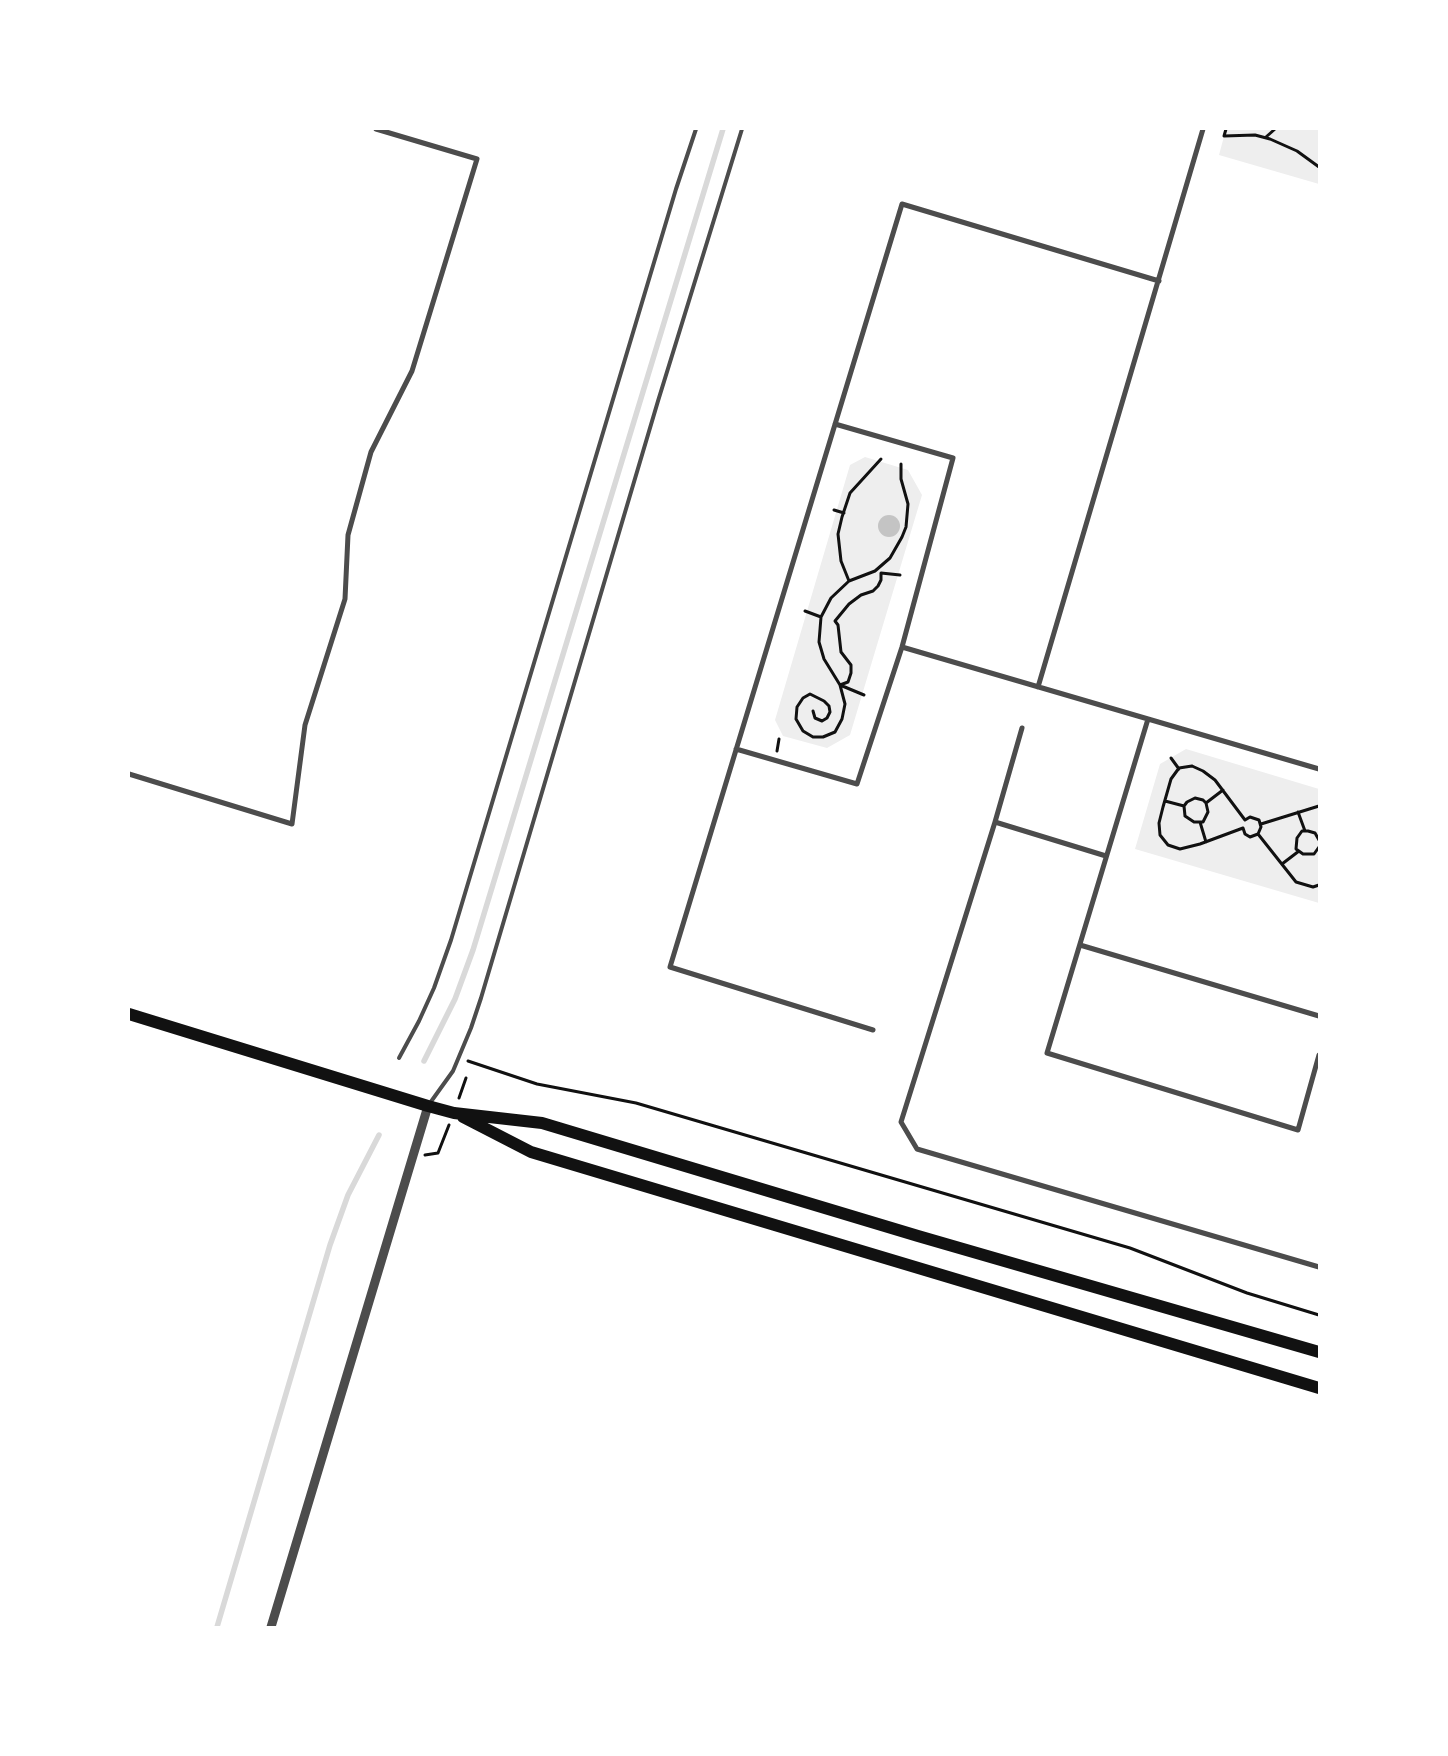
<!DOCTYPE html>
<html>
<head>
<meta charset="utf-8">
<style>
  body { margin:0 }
  #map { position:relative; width:1448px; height:1756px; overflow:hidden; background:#fff; font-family:"Roboto Serif",serif }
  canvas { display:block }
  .frame { position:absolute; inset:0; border:130px solid #fff; pointer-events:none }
</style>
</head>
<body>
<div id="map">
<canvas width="1448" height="1756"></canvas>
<div class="frame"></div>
</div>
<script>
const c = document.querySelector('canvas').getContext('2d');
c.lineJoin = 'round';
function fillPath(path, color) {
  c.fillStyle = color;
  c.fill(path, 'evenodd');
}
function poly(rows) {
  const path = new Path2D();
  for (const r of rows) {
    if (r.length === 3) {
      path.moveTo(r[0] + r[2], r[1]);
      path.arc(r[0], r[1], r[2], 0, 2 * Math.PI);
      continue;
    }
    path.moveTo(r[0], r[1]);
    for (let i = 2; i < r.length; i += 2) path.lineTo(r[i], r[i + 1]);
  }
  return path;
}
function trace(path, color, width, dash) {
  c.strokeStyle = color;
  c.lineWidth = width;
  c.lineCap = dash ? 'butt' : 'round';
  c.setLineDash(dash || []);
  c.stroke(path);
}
fillPath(poly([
  [1226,129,1319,129,1319,184,1219,155],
  [865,457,908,470,922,495,850,735,827,748,783,736,775,720,850,465],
  [1186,749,1319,789,1319,903,1135,849,1160,764]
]), '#eee');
trace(poly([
  [424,1061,455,999,473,950,723,129],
  [217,1627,330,1245,348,1195,379,1135]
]), '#d9d9d9', 5.5);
fillPath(poly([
  [889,526,11]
]), '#c4c4c4');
trace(poly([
  [1226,129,1224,136,1255,135,1270,139,1297,151,1319,167],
  [1266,137,1275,129],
  [834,510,844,513],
  [849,581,841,561,838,534,842,517,850,493,881,459],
  [805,611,821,617],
  [864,695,840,685,848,682,851,673,851,665,841,652,838,625,835,621,849,604,861,595,873,591,878,586,881,580,881,573,900,575],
  [813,711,815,718,822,721,827,718,830,712,829,706,824,701,810,694,803,698,797,707,796,719,803,731,813,737,823,737,835,732,842,719,845,704,840,685,824,659,819,642,821,617,831,598,849,581,875,571,890,558,902,537,906,527,908,504,901,479,901,464],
  [777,751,779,739],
  [1171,758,1179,769],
  [1192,766,1203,771,1215,780,1245,820,1250,817,1259,820,1261,827,1258,834,1250,837,1245,834,1243,828,1200,844,1180,849,1168,845,1160,835,1159,823,1163,807,1171,779,1179,768,1192,766],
  [1165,801,1184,806,1185,816,1194,822,1203,822,1208,812,1206,803,1203,800,1195,798,1187,802,1184,806],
  [1206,803,1223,790],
  [1298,812,1305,831],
  [1200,822,1206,842],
  [1261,824,1319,806],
  [1258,834,1296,882,1313,887,1319,885],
  [1319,840,1315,833,1308,831,1302,831,1297,838,1296,849,1303,854,1314,854,1319,847],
  [1282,864,1299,851],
  [468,1061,537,1084,636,1103,1130,1248,1247,1293,1319,1315],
  [459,1098,466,1078],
  [425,1155,438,1153,449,1125]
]), '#111', 3);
trace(poly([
  [399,1058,419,1021,434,988,451,940,676,189,696,129],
  [430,1103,453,1071,471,1028,481,998,658,401,742,129]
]), '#4c4c4c', 4);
trace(poly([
  [902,647,1319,769],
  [1038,687,1203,129],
  [1148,719,1047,1053,1298,1130,1319,1055],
  [736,749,857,784,902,647,953,458,835,424],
  [129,774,292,824,305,725,345,599,348,535,371,452,412,371,477,159,376,129],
  [995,822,1022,728],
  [1106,856,995,822,901,1122,917,1149,1319,1267],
  [1080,945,1319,1016],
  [873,1030,670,967,902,204,1159,281]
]), '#4c4c4c', 5);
trace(poly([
  [271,1627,428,1106]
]), '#4c4c4c', 9);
trace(poly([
  [129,1014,428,1106,454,1113,542,1123,918,1236,1319,1352],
  [463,1117,531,1152,1319,1388]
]), '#111', 12);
</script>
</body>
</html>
